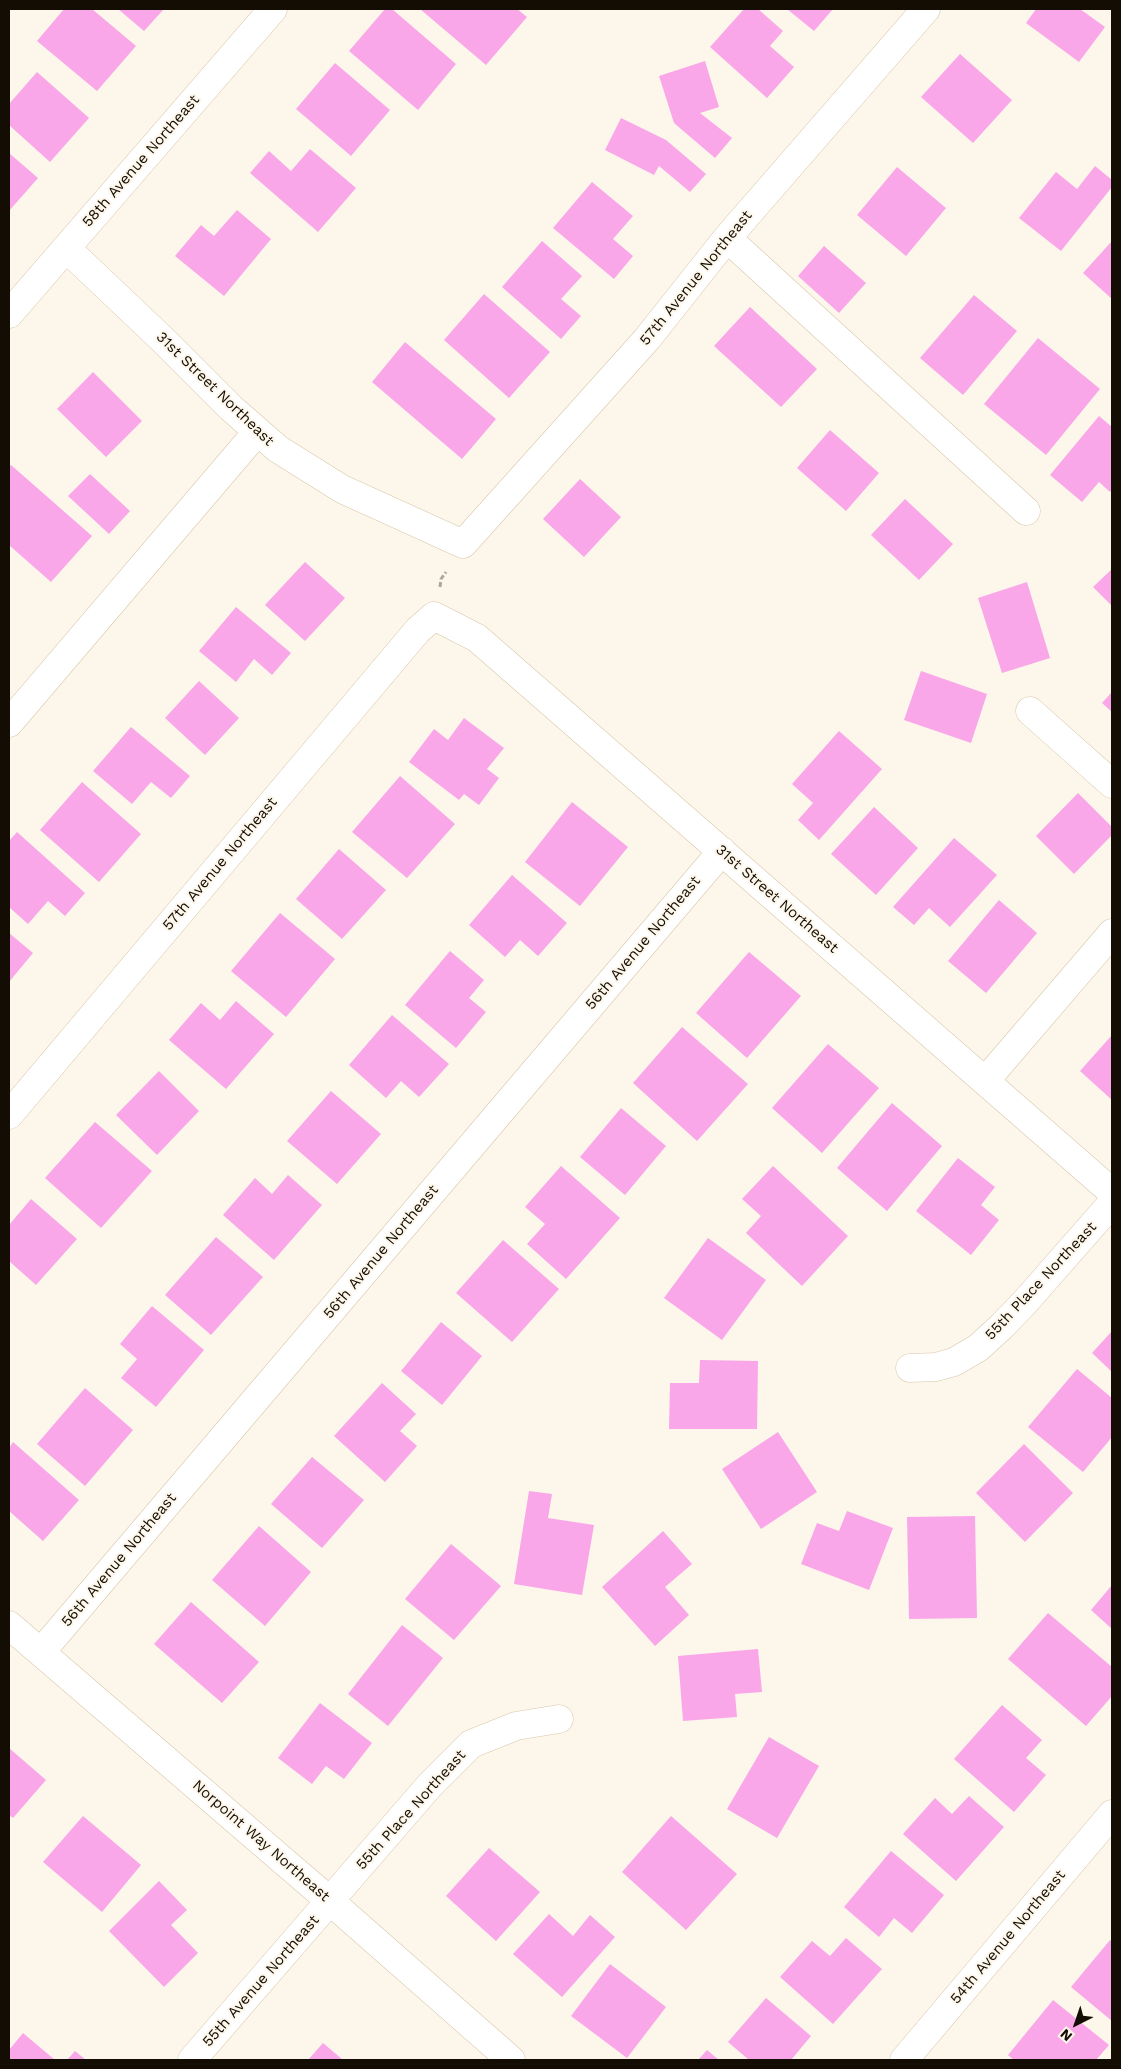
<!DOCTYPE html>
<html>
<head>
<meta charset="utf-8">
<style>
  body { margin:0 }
  #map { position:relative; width:1121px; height:2069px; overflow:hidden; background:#fdf6ea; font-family:"Work Sans",sans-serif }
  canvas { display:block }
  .frame { position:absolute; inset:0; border:10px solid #130d04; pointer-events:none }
  .north { position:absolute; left:1051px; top:1999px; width:50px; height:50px; -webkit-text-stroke:4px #fdf6ea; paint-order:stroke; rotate:221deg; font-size:14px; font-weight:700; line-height:20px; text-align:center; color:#130d04 }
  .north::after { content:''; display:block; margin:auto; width:18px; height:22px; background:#130d04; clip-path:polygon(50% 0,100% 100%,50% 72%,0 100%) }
</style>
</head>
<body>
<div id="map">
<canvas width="1121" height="2069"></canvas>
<div class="frame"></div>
<div class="north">N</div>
</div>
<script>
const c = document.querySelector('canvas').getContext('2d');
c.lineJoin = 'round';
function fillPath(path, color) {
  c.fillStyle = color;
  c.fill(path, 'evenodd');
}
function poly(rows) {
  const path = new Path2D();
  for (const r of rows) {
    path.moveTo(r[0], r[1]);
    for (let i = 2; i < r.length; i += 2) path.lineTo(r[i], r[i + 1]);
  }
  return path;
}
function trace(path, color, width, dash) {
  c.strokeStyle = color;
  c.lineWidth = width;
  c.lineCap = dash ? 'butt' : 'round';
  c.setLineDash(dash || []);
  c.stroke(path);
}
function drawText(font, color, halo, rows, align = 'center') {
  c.font = font + ' "Work Sans",sans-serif';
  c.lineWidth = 4;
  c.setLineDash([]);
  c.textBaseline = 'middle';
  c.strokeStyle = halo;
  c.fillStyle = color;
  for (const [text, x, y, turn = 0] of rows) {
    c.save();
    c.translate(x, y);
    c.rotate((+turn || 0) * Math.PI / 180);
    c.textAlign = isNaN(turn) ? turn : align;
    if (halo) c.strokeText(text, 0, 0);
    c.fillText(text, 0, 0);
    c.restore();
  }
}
fillPath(poly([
  [64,9,92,9,136,46,97,91,37,41],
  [118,9,164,9,144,31],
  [385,9,392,9,456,64,418,110,349,51],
  [420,9,517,9,527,17,486,65],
  [744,9,758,9,783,31,770,46,794,67,767,98,710,47],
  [787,9,833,9,814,31],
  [1036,9,1080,9,1105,27,1079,62,1026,23],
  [960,54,1012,100,973,143,921,97],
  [705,61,719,107,700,113,732,138,715,158,674,123,659,76],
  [335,63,390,110,351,156,296,109],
  [37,72,89,118,50,162,9,125,9,104],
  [621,118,666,140,706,174,690,192,659,166,654,175,605,150],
  [310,149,356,188,318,232,250,173,269,151,291,171],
  [9,153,38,178,9,211],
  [1095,166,1112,180,1112,187,1061,251,1019,218,1056,172,1077,189],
  [897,167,946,208,906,256,857,215],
  [592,182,633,216,613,239,633,256,614,279,553,228],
  [237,210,271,239,224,296,175,256,201,225,214,236],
  [542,241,582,276,561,299,581,316,561,339,502,287],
  [1112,241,1112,299,1083,273],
  [824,246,866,283,839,313,798,276],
  [484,294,550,352,509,398,444,340],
  [974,295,1017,331,963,395,920,358],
  [750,307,817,369,781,407,714,346],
  [1038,338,1100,389,1046,455,984,404],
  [405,342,496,419,462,459,372,382],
  [93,372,142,421,106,457,57,409],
  [1099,416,1112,427,1112,489,1110,492,1099,482,1082,502,1050,475],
  [830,430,879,473,846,511,797,468],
  [11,465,92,536,51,582,9,545,9,467],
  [90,474,130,511,109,534,68,496],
  [580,479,621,517,584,557,543,519],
  [905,499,953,544,919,580,871,535],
  [305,562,345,598,305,641,265,605],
  [1112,569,1112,606,1093,587],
  [1027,582,1050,658,1002,673,978,598],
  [236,607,291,653,272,675,254,659,236,682,199,651],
  [921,671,987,694,971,743,904,720],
  [199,681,239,718,205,755,165,718],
  [1112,692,1112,712,1102,703],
  [464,718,504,748,487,769,499,778,479,805,464,794,459,800,409,762,434,729,448,740],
  [131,727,190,776,171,798,151,782,132,804,93,771],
  [839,731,882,769,819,840,798,820,813,803,792,784],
  [400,776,455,824,407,878,352,832],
  [82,782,141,834,99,882,40,830],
  [1078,793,1112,827,1112,835,1074,874,1036,836],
  [572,802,628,847,580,906,525,862],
  [874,807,918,848,876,895,831,854],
  [17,832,85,893,65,916,48,901,28,924,9,907,9,841],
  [954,838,997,875,950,927,929,908,914,925,893,907],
  [339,849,386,890,342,939,296,899],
  [512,875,567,923,538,956,520,940,505,957,469,925],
  [999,900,1037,933,986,993,948,961],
  [280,913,335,959,286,1017,231,971],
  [9,933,33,953,9,982],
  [450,951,484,980,469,998,486,1012,456,1048,405,1005],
  [749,952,801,996,747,1058,696,1013],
  [236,1001,274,1034,226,1089,169,1040,201,1003,220,1020],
  [392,1015,449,1064,419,1097,401,1081,386,1098,349,1065],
  [682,1027,748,1084,697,1141,633,1083],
  [1112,1035,1112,1100,1080,1071],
  [828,1044,879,1088,822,1153,772,1108],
  [159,1071,199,1111,157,1155,116,1115],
  [331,1091,381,1134,337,1184,287,1141],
  [892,1103,942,1146,887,1211,837,1168],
  [621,1108,666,1146,625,1195,580,1157],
  [95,1122,152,1171,101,1228,45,1178],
  [958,1158,995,1187,981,1205,999,1220,971,1255,916,1211],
  [561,1166,620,1218,566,1279,527,1244,545,1224,525,1207],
  [773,1166,848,1236,802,1286,746,1233,761,1216,742,1199],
  [288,1175,322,1205,274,1260,223,1215,255,1178,272,1194],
  [31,1199,77,1239,36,1285,9,1261,9,1225],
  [216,1237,263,1277,211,1335,165,1295],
  [708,1238,766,1280,722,1340,664,1298],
  [503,1240,559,1289,512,1342,456,1293],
  [152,1306,204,1350,156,1407,121,1378,137,1359,120,1344],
  [441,1322,482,1356,442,1405,401,1371],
  [1112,1331,1112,1372,1092,1353],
  [700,1360,758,1361,757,1429,669,1429,670,1383,699,1383],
  [1077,1369,1112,1398,1112,1437,1083,1472,1028,1427],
  [382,1383,416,1414,400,1431,417,1446,385,1482,334,1436],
  [85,1388,133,1430,85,1486,37,1444],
  [778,1432,817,1492,761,1529,722,1469],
  [13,1442,79,1500,43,1541,9,1511,9,1448],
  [1024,1444,1073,1493,1025,1542,976,1493],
  [312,1457,364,1500,322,1548,271,1504],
  [529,1491,552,1494,548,1518,594,1525,582,1595,514,1584],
  [847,1511,893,1528,869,1590,801,1564,817,1523,839,1531],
  [975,1516,977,1618,909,1619,907,1517],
  [259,1526,311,1572,265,1626,212,1580],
  [663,1531,692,1564,665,1587,689,1615,655,1646,602,1587],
  [451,1544,501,1586,454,1640,405,1599],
  [1112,1585,1112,1629,1091,1610],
  [191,1602,259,1662,222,1703,154,1644],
  [1048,1613,1112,1667,1112,1696,1086,1726,1008,1659],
  [402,1625,443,1658,388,1726,348,1694],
  [758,1649,762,1692,735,1694,737,1717,683,1721,678,1656],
  [320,1703,372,1743,344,1779,326,1766,312,1784,278,1758],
  [1002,1705,1042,1740,1026,1758,1046,1775,1014,1812,954,1759],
  [769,1737,819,1766,777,1838,727,1809],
  [9,1748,46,1780,13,1818,9,1815],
  [969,1796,1004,1827,956,1881,903,1834,935,1798,952,1814],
  [83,1816,141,1865,102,1912,43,1862],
  [671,1816,737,1874,686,1930,622,1872],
  [489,1848,540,1892,496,1941,446,1896],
  [891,1851,944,1895,912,1933,894,1918,879,1937,844,1907],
  [159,1881,187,1910,171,1925,198,1953,164,1987,109,1931],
  [549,1914,573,1936,590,1915,615,1937,562,1997,513,1954],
  [846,1938,882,1969,833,2024,780,1977,812,1941,830,1956],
  [1110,1940,1112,1942,1112,2021,1071,1987],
  [610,1964,666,2007,627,2058,571,2016],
  [766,1998,811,2036,791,2060,749,2060,728,2042],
  [1053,2000,1109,2045,1096,2060,1014,2060,1008,2055],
  [23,2033,55,2060,9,2060,9,2050],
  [323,2043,343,2060,308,2060],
  [707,2050,719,2060,698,2060],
  [75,2051,86,2060,67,2060]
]), '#f9a7e9');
const minor = poly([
  [727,238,1026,511],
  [66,248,161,338,231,408,278,449,342,489,463,544,647,339,727,238,926,9],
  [9,314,273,9],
  [1030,711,1112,784],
  [9,723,257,432],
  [986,1080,1112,933],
  [9,1115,418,630,434,616,477,638,1112,1192],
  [910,1368,936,1367,954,1362,978,1348,1002,1326,1026,1301,1112,1203],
  [9,1625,330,1901,511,2060],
  [41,1652,722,851],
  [192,2060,430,1785,471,1744,516,1726,559,1719],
  [904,2060,1112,1814]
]);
trace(minor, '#d8c7aa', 29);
trace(poly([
  [440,587,441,579,446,572]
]), '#ada69b', 3, [5, 2.5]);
trace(minor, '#fff', 28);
drawText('15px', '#130d04', '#fdf6ea', [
  ["58th Avenue Northeast",141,161,-49],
  ["57th Avenue Northeast",696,278,-51],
  ["31st Street Northeast",215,389,44],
  ["57th Avenue Northeast",220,864,-50],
  ["31st Street Northeast",777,899,41],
  ["56th Avenue Northeast",643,943,-50],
  ["56th Avenue Northeast",381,1252,-50],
  ["55th Place Northeast",1041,1281,-47],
  ["56th Avenue Northeast",119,1560,-50],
  ["55th Place Northeast",411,1810,-48],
  ["Norpoint Way Northeast",261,1841,41],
  ["54th Avenue Northeast",1008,1937,-50],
  ["55th Avenue Northeast",261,1981,-49]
]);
</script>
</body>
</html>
